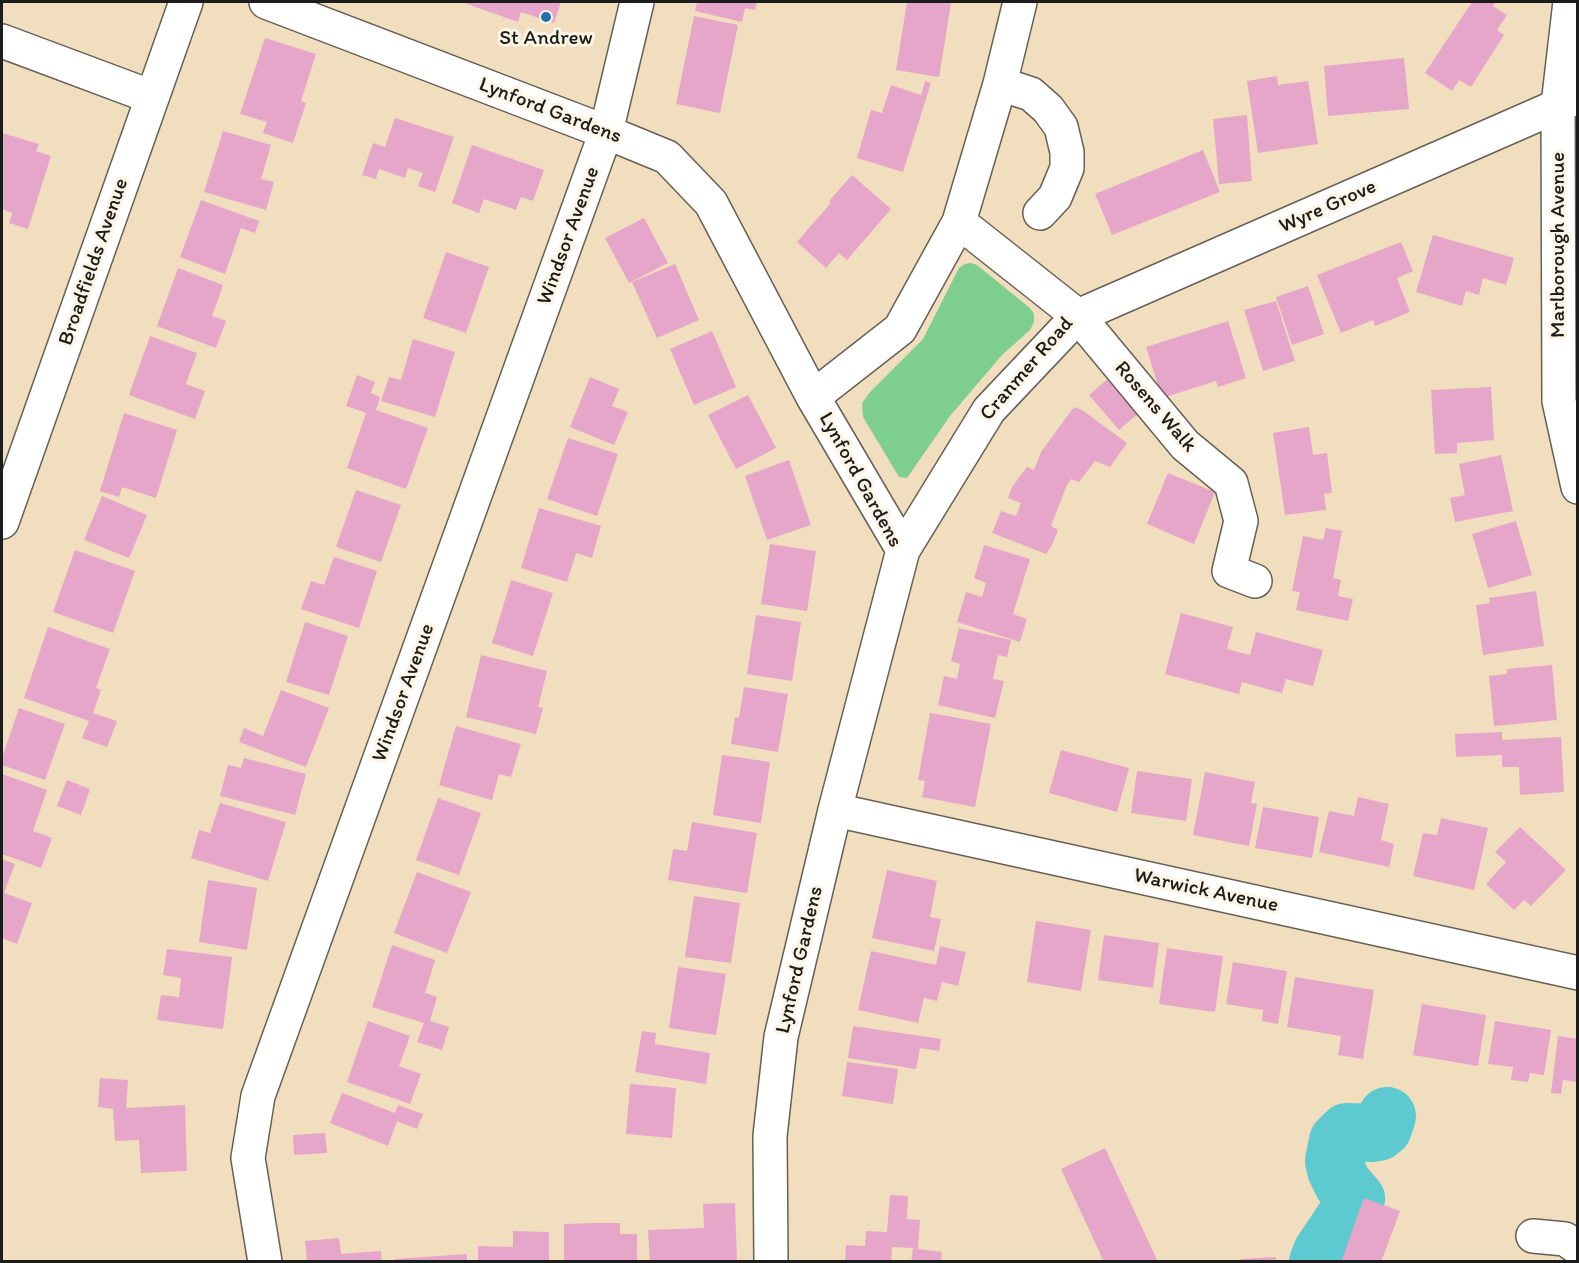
<!DOCTYPE html>
<html>
<head>
<meta charset="utf-8">
<style>
  body { margin:0 }
  #map { position:relative; width:1579px; height:1263px; overflow:hidden; background:#f1debe; font-family:Itim,sans-serif }
  canvas { display:block }
  .frame { position:absolute; inset:0; border:3px solid #1c1c1c; pointer-events:none }
</style>
</head>
<body>
<div id="map">
<canvas width="1579" height="1263"></canvas>
<div class="frame"></div>
</div>
<script>
const c = document.querySelector('canvas').getContext('2d');
c.lineJoin = 'round';
function fillPath(path, color) {
  c.fillStyle = color;
  c.fill(path, 'evenodd');
}
function poly(rows) {
  const path = new Path2D();
  for (const r of rows) {
    path.moveTo(r[0], r[1]);
    for (let i = 2; i < r.length; i += 2) path.lineTo(r[i], r[i + 1]);
  }
  return path;
}
function trace(path, color, width, dash) {
  c.strokeStyle = color;
  c.lineWidth = width;
  c.lineCap = dash ? 'butt' : 'round';
  c.setLineDash(dash || []);
  c.stroke(path);
}
function drawText(font, color, halo, rows, align = 'center') {
  c.font = font + ' Itim,sans-serif';
  c.lineWidth = 6;
  c.setLineDash([]);
  c.textBaseline = 'middle';
  c.strokeStyle = halo;
  c.fillStyle = color;
  for (const [text, x, y, turn = 0] of rows) {
    c.save();
    c.translate(x, y);
    c.rotate((+turn || 0) * Math.PI / 180);
    c.textAlign = isNaN(turn) ? turn : align;
    if (halo) c.strokeText(text, 0, 0);
    c.fillText(text, 0, 0);
    c.restore();
  }
}
fillPath(poly([
  [971,263,977,265,1030,308,1034,314,1034,322,1030,330,1002,355,950,416,907,478,899,477,863,417,862,403,870,392,923,339,959,268,965,264]
]), '#7ecf8f');
trace(poly([
  [1318,1262,1322,1252,1355,1203,1356,1199,1343,1184,1336,1170,1334,1161,1338,1141,1347,1132,1372,1133,1378,1132,1383,1128,1387,1116]
]), '#5dcad1', 58);
fillPath(poly([
  [461,2,561,2,554,23,521,12,518,22],
  [697,2,757,2,755,10,745,8,742,22,695,11],
  [907,2,951,3,939,77,896,70],
  [1472,2,1496,2,1493,6,1507,15,1497,30,1504,35,1471,87,1459,80,1452,91,1425,73],
  [694,16,738,25,720,113,676,104],
  [265,38,316,54,301,101,306,103,293,143,263,133,267,122,240,114],
  [1404,58,1409,109,1328,116,1324,66],
  [1277,76,1278,85,1308,81,1318,144,1258,153,1247,81],
  [925,81,931,83,903,172,857,158,871,110,882,113,891,85,921,95],
  [1247,115,1252,181,1219,184,1213,119],
  [395,118,454,137,435,192,418,186,423,173,408,168,405,178,379,169,376,179,362,175,373,143,385,147],
  [223,131,271,145,261,179,274,182,266,210,204,192],
  [2,133,39,144,36,151,51,156,28,229,9,223,12,213,2,209],
  [472,145,544,170,533,201,521,197,516,210,484,199,479,213,452,203],
  [1203,150,1220,192,1112,235,1095,194],
  [852,175,891,209,847,260,839,253,826,268,797,242,829,205,831,203,829,201],
  [201,200,259,221,255,233,241,228,225,274,180,257],
  [644,218,668,263,629,283,605,238],
  [1433,235,1514,258,1506,285,1483,278,1479,295,1466,291,1462,306,1416,292],
  [1401,242,1413,271,1397,278,1410,312,1375,326,1373,320,1341,333,1317,275],
  [446,252,489,267,466,333,423,318],
  [675,264,699,320,657,338,632,282],
  [178,268,223,285,212,316,226,321,216,348,157,326],
  [1308,286,1324,334,1292,345,1276,297],
  [1276,301,1295,361,1263,371,1244,310],
  [1228,321,1246,378,1218,387,1216,381,1162,398,1146,347],
  [712,331,736,387,694,405,670,349],
  [150,336,197,353,186,384,205,391,195,419,129,395],
  [413,339,455,352,435,417,381,401,389,377,401,380],
  [357,375,375,382,371,393,380,397,376,410,428,428,406,489,347,468,366,413,346,406],
  [590,377,619,389,612,406,628,412,614,445,570,427],
  [1110,377,1140,412,1119,430,1089,395],
  [1491,387,1494,440,1457,443,1457,453,1435,454,1431,390],
  [748,395,776,448,736,469,708,415],
  [1074,407,1082,410,1127,443,1110,467,1095,461,1079,482,1071,479,1067,485,1051,526,1058,530,1052,545,1046,554,992,533,1001,511,1016,516,1021,503,1008,498,1012,487,1027,467,1034,470,1041,452],
  [124,413,177,430,156,498,122,487,119,497,100,491],
  [1309,427,1313,455,1327,453,1332,493,1324,494,1326,510,1285,515,1273,433],
  [568,438,618,454,597,516,547,499],
  [1501,455,1513,511,1455,522,1450,498,1465,495,1459,464],
  [789,460,811,525,767,540,745,476],
  [1168,473,1215,492,1194,544,1147,524],
  [356,490,401,505,381,562,336,547],
  [102,496,147,515,129,558,84,540],
  [539,508,601,526,592,558,576,553,567,582,521,568],
  [1516,521,1532,575,1488,588,1472,534],
  [1326,528,1342,531,1333,578,1341,580,1338,596,1353,599,1348,621,1296,610,1300,592,1292,591,1303,536,1323,540],
  [770,544,816,551,807,611,761,604],
  [984,545,1030,559,1013,614,1027,619,1020,642,957,622,966,592,982,597,986,583,974,578],
  [75,550,135,571,113,633,53,612],
  [334,557,377,571,359,628,301,609,311,581,324,585],
  [511,580,553,593,533,656,492,643],
  [1536,591,1544,646,1483,655,1476,605,1490,603,1489,598],
  [1181,613,1233,627,1227,649,1250,655,1256,632,1323,650,1313,686,1286,679,1282,693,1242,682,1239,694,1165,674],
  [756,615,801,622,792,681,747,674],
  [305,622,348,636,329,695,286,682],
  [48,627,110,649,96,688,101,690,93,713,117,721,107,747,82,738,89,721,24,698],
  [959,628,1011,640,1007,657,998,655,993,679,1004,681,995,718,938,705,944,676,957,679,960,664,951,661],
  [481,655,547,671,538,707,543,708,536,734,466,717],
  [1552,665,1557,720,1494,726,1489,676,1507,674,1507,669],
  [744,687,788,694,778,752,731,744,735,717,739,718],
  [281,690,329,708,306,767,239,742,244,728,263,736],
  [19,708,65,724,45,780,2,765,2,758],
  [930,713,991,724,975,807,922,797,925,781,918,780],
  [456,726,521,744,511,777,499,774,492,800,439,785],
  [1502,732,1502,740,1561,737,1564,792,1520,795,1519,767,1502,767,1502,755,1456,757,1455,734],
  [1061,750,1129,768,1117,812,1049,793],
  [722,755,770,762,761,823,713,815],
  [244,758,306,774,295,815,220,796,228,765,241,768],
  [1137,771,1192,779,1186,821,1131,813],
  [1205,772,1255,782,1251,803,1257,804,1249,846,1193,835],
  [2,774,47,790,33,831,52,838,41,868,2,854],
  [67,780,90,789,81,815,57,806],
  [1358,797,1389,804,1381,840,1394,844,1389,867,1319,852,1329,811,1354,816],
  [438,798,481,813,459,875,416,860],
  [220,803,286,822,268,881,191,858,199,830,210,833],
  [1263,807,1319,817,1312,858,1255,848],
  [1441,818,1488,828,1474,890,1413,876,1423,833,1437,835],
  [692,822,757,833,747,893,668,880,673,849,687,851],
  [1520,827,1566,870,1531,906,1524,900,1514,910,1486,884,1506,862,1495,852],
  [2,859,15,864,4,893,32,903,17,944,2,938],
  [887,870,937,881,930,917,941,919,934,951,872,938],
  [417,872,471,892,447,953,394,933],
  [208,880,257,888,247,950,199,942],
  [694,896,740,903,731,963,685,957],
  [1036,921,1091,930,1081,991,1027,982],
  [1104,935,1159,943,1153,988,1098,980],
  [392,945,435,960,425,993,437,997,430,1021,449,1027,442,1050,417,1042,424,1023,372,1007],
  [940,946,966,952,958,986,942,982,937,1001,924,998,918,1023,858,1010,871,951,936,965],
  [1167,948,1223,956,1215,1012,1159,1004],
  [167,949,232,957,223,1029,157,1020,161,995,179,997,181,978,163,975],
  [1233,962,1287,971,1278,1024,1262,1021,1263,1010,1226,1004],
  [678,967,726,974,716,1035,669,1028],
  [1295,977,1374,990,1363,1059,1338,1055,1341,1036,1287,1027],
  [1422,1004,1486,1015,1478,1066,1413,1055],
  [368,1021,410,1036,399,1066,421,1074,410,1104,347,1082],
  [1495,1021,1551,1030,1544,1075,1530,1073,1528,1082,1511,1080,1513,1067,1488,1064],
  [853,1026,941,1039,939,1051,920,1048,916,1069,848,1058],
  [642,1031,656,1033,655,1044,710,1053,706,1084,635,1072],
  [1558,1036,1578,1039,1578,1082,1563,1080,1561,1094,1551,1093],
  [847,1062,898,1069,893,1104,842,1096],
  [100,1078,128,1080,126,1108,185,1105,187,1171,141,1173,139,1140,115,1141,113,1109,98,1107],
  [630,1084,676,1088,672,1138,626,1134],
  [342,1093,395,1113,398,1105,423,1114,417,1129,397,1121,388,1146,330,1123],
  [325,1133,327,1153,294,1155,293,1135],
  [1105,1148,1158,1262,1104,1262,1061,1169],
  [890,1195,908,1196,907,1219,920,1220,918,1249,942,1252,941,1262,911,1262,913,1248,892,1247,891,1262,845,1262,846,1245,865,1246,866,1231,887,1232],
  [1364,1198,1400,1211,1381,1262,1341,1262],
  [735,1203,737,1262,650,1262,648,1230,704,1228,703,1204],
  [594,1223,620,1223,620,1234,637,1234,637,1262,564,1262,564,1224],
  [513,1231,549,1232,549,1262,478,1262,478,1246,513,1247],
  [339,1238,341,1254,381,1251,382,1262,307,1262,305,1241],
  [467,1254,467,1262,395,1262,395,1259],
  [1276,1257,1276,1262,1241,1262,1241,1259]
]), '#e6a6c9');
const minor = poly([
  [266,2,606,132,667,157,711,203,813,397,903,550,835,810,781,1037,770,1136,771,1262],
  [1570,2,1558,105,1559,401,1578,487],
  [2,41,152,97],
  [1000,84,1031,94,1048,109,1061,127,1067,152,1067,168,1055,197,1040,213],
  [813,397,900,329,959,222,1000,84,1020,2],
  [2,522,186,2],
  [903,550,989,410,1078,316,959,222],
  [1255,581,1229,571,1241,521,1231,483,1185,445,1078,316,1578,97],
  [835,810,1578,973],
  [1533,1236,1565,1239,1578,1248],
  [265,1262,248,1158,258,1096,606,132,637,2]
]);
trace(minor, '#676055', 36);
trace(minor, '#fff', 33);
for (const [x, y, r, color] of [
  [546,17,6,"#1f6fb2"]
]) {
  const dot = new Path2D();
  dot.arc(x, y, r, 0, 2 * Math.PI);
  c.fillStyle = color;
  c.fill(dot);
  trace(dot, '#fcf5e5', 2);
}
drawText('21px', '#1c1c1c', '#fcf5e5', [
  ["St Andrew",546,39]
]);
drawText('21px', '#1c1c1c', '#fcf5e5', [
  ["Lynford Gardens",550,111,21],
  ["Wyre Grove",1328,207,-24],
  ["Windsor Avenue",569,236,-70],
  ["Marlborough Avenue",1559,245,-90],
  ["Broadfields Avenue",94,262,-71],
  ["Cranmer Road",1027,369,-49],
  ["Rosens Walk",1155,407,49],
  ["Lynford Gardens",860,480,61],
  ["Windsor Avenue",404,693,-70],
  ["Warwick Avenue",1206,891,12],
  ["Lynford Gardens",800,960,-77]
]);
</script>
</body>
</html>
